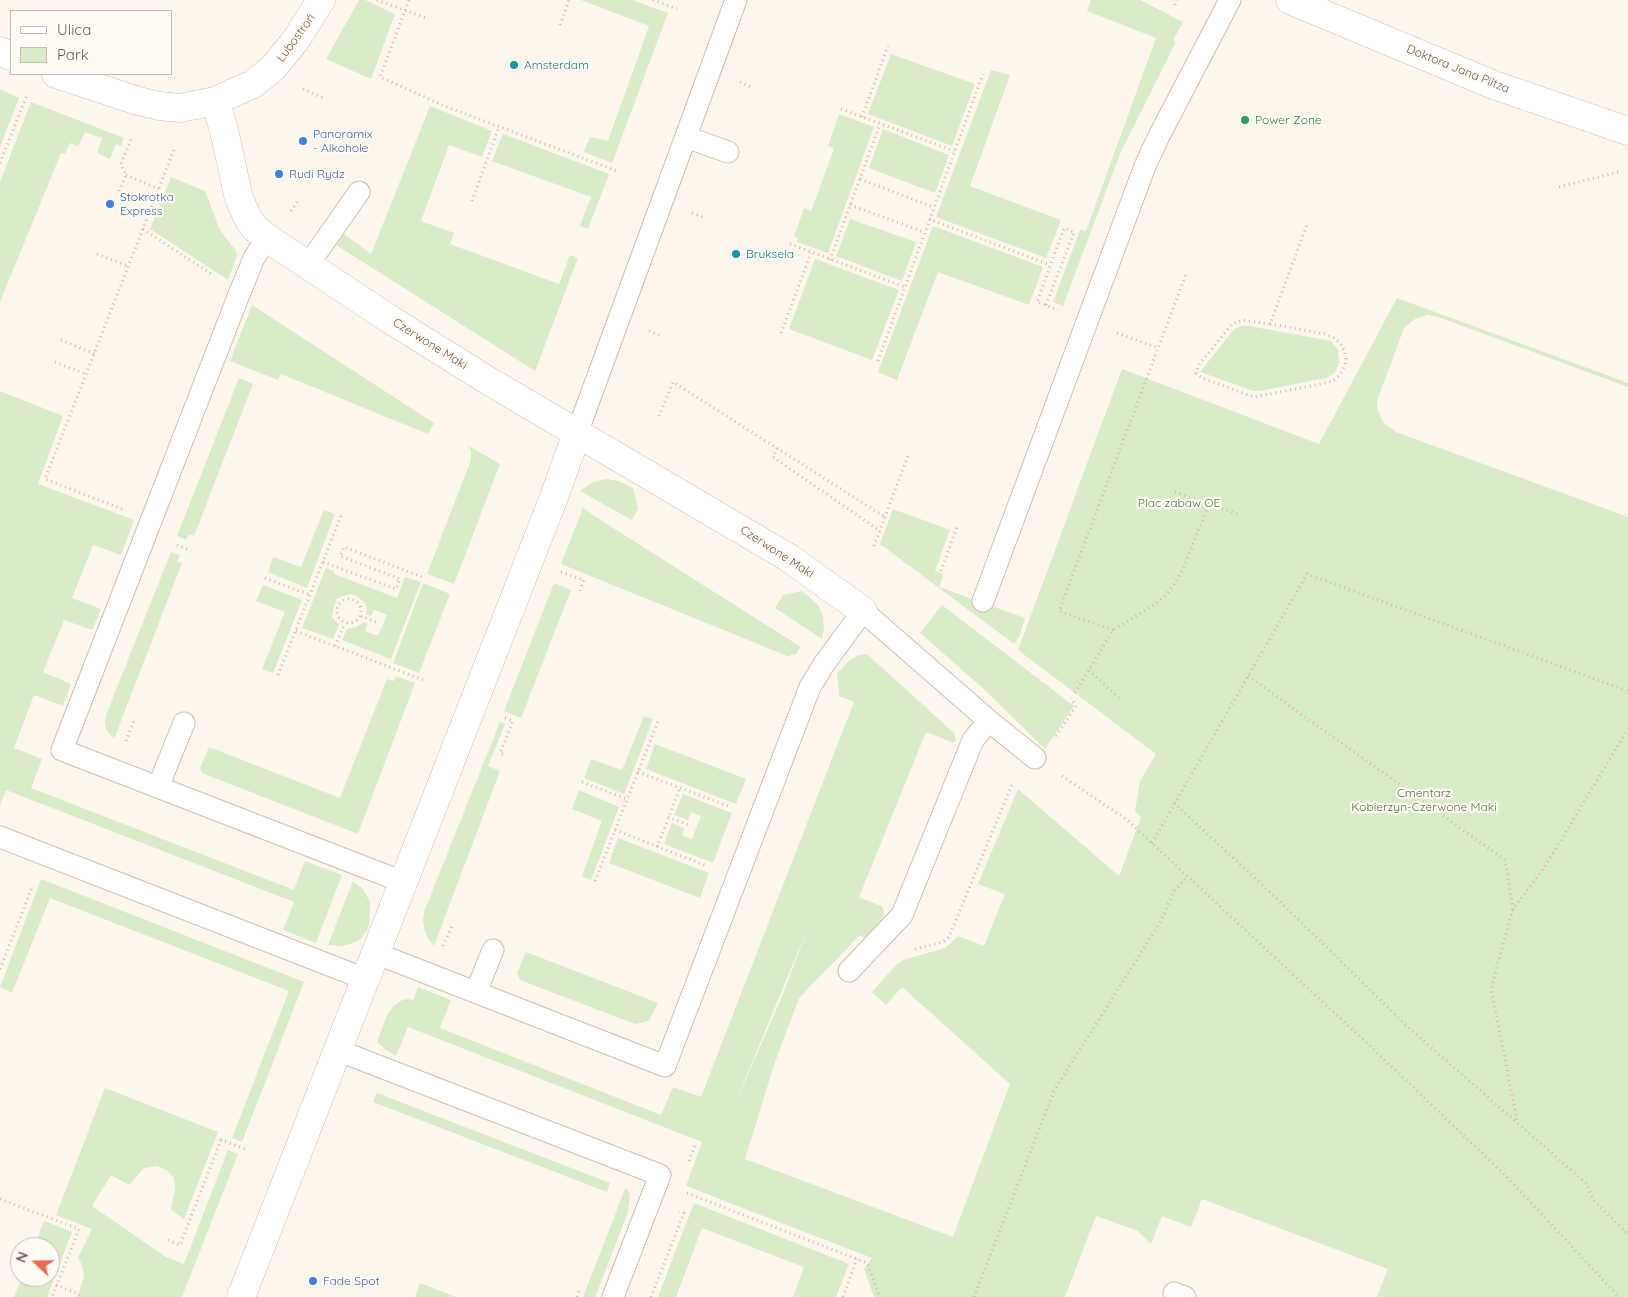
<!DOCTYPE html>
<html>
<head>
<meta charset="utf-8">
<style>
  body { margin:0 }
  #map { position:relative; width:1628px; height:1297px; overflow:hidden; background:#fdf6ec; font-family:Quicksand,sans-serif }
  canvas { display:block }
  .legend { position:absolute; left:10px; top:10px; width:162px; height:65px; box-sizing:border-box; background:#fffaf3; border:1px solid #cabbb1; margin:0; padding:6px 9px; list-style:none; font-size:15px; color:#7a5c4d }
  .legend li { display:flex; align-items:center; gap:10px; height:25px }
  .legend b { width:25px; border:1px solid #cabbb1 }
  .north { position:absolute; left:10px; top:1237px; width:50px; height:50px; box-sizing:border-box; background:#fffaf3; border:1px solid #cabbb1; border-radius:50%; rotate:291deg; font-size:14px; font-weight:700; line-height:20px; text-align:center; color:#7a5c4d }
  .north::after { content:''; display:block; margin:auto; width:18px; height:22px; background:#e76f51; clip-path:polygon(50% 0,100% 100%,50% 72%,0 100%) }
</style>
</head>
<body>
<div id="map">
<canvas width="1628" height="1297"></canvas>
<ul class="legend">
<li><b style="height:6px;background:#fff"></b>Ulica</li>
<li><b style="height:14px;background:#d8ecc9"></b>Park</li>
</ul>
<div class="north">N</div>
</div>
<script>
const c = document.querySelector('canvas').getContext('2d');
c.lineJoin = 'round';
function fillPath(path, color) {
  c.fillStyle = color;
  c.fill(path, 'evenodd');
}
function poly(rows) {
  const path = new Path2D();
  for (const r of rows) {
    if (r.length === 3) {
      path.moveTo(r[0] + r[2], r[1]);
      path.arc(r[0], r[1], r[2], 0, 2 * Math.PI);
      continue;
    }
    path.moveTo(r[0], r[1]);
    for (let i = 2; i < r.length; i += 2) path.lineTo(r[i], r[i + 1]);
  }
  return path;
}
function trace(path, color, width, dash) {
  c.strokeStyle = color;
  c.lineWidth = width;
  c.lineCap = dash ? 'butt' : 'round';
  c.setLineDash(dash || []);
  c.stroke(path);
}
function drawText(font, color, halo, rows, align = 'center') {
  c.font = font + ' Quicksand,sans-serif';
  c.lineWidth = 4.5;
  c.setLineDash([]);
  c.textBaseline = 'middle';
  c.strokeStyle = halo;
  c.fillStyle = color;
  for (const [text, x, y, turn = 0] of rows) {
    c.save();
    c.translate(x, y);
    c.rotate((+turn || 0) * Math.PI / 180);
    c.textAlign = isNaN(turn) ? turn : align;
    if (halo) c.strokeText(text, 0, 0);
    c.fillText(text, 0, 0);
    c.restore();
  }
}
fillPath(poly([
  [359,0,365,0,395,14,371,79,326,59],
  [581,0,632,0,668,13,612,163,584,152,590,137,608,141,649,26],
  [1091,0,1140,0,1183,22,1173,40,1176,42,1120,154,1063,306,1053,302,1080,230,1086,231,1156,38,1087,11],
  [891,54,975,84,952,146,868,114],
  [991,70,1010,75,970,186,1061,220,1046,258,936,217],
  [0,89,19,98,0,147],
  [31,102,124,138,121,146,116,144,110,159,97,153,102,138,85,132,78,146,70,143,65,154,61,153,0,302,0,182],
  [430,106,492,131,482,157,449,145,421,221,454,233,450,244,559,284,570,255,578,258,535,371,336,245,344,234,371,254],
  [839,114,874,127,828,253,797,242,798,238,794,236,804,208,811,211,834,149,828,146],
  [883,129,949,155,935,193,869,168],
  [503,134,609,174,588,229,580,226,591,197,492,161],
  [171,177,205,191,220,230,236,251,237,256,228,280,150,229],
  [850,219,916,242,902,281,836,256],
  [933,226,1043,267,1029,305,938,272,897,380,878,372],
  [815,259,899,290,872,360,789,329],
  [1397,298,1628,383,1628,387,1441,318,1428,315,1415,319,1404,328,1377,401,1377,408,1383,422,1396,432,1628,517,1628,1297,1377,1297,1388,1269,1202,1199,1191,1227,1162,1216,1151,1244,1138,1231,1096,1216,1065,1297,874,1297,864,1269,872,1258,686,1186,702,1142,408,1027,396,1056,386,1050,377,1042,388,1013,393,1007,402,1000,408,999,413,1000,418,987,451,1000,440,1028,661,1115,673,1087,701,1097,854,702,839,696,837,673,850,660,859,655,867,654,954,733,956,740,954,743,926,732,859,897,883,907,884,914,881,922,866,940,860,935,799,998,775,1062,745,1159,953,1237,1010,1084,902,987,886,1005,872,992,896,965,903,960,945,948,958,936,984,946,1005,894,978,884,1018,789,1119,876,1141,817,1135,811,1140,781,1156,754,1018,650,1122,369,1319,444],
  [807,930,783,994,739,1095,739,1094],
  [252,305,434,423,428,434,281,374,278,380,230,361],
  [1241,326,1249,326,1331,341,1338,350,1339,362,1337,368,1334,373,1326,378,1260,391,1253,391,1200,372,1234,329],
  [239,378,253,384,194,536,189,534,186,540,177,536],
  [0,391,63,416,38,484,134,520,121,555,93,545,72,598,101,609,92,630,64,620,43,672,71,684,63,706,34,695,14,748,42,759,31,788,294,890,305,861,342,875,316,943,283,930,294,902,6,790,0,805],
  [467,445,500,464,454,584,427,574,471,460,471,451],
  [605,479,619,481,633,488,638,508,632,520,580,491,591,483],
  [583,508,599,519,801,647,795,655,791,654,790,657,561,564],
  [893,509,950,530,935,571,944,574,939,587,1025,618,1020,635,1014,644,880,544],
  [324,510,335,514,307,588,268,572,273,557,301,567],
  [171,552,180,555,177,562,182,563,114,739,106,729,105,722,106,715],
  [326,568,334,571,334,574,397,598,405,577,421,582,391,659,342,640,347,629,356,627,363,622,368,623,365,631,378,636,387,615,374,610,371,616,366,614,367,608,364,602,355,595,349,594,343,596,337,599,334,605,332,617,339,625,333,639,302,628],
  [423,583,450,594,419,673,393,663],
  [554,583,571,590,521,718,504,711],
  [263,585,302,600,273,673,262,669,285,612,256,601],
  [802,591,818,605,823,616,824,627,822,639,775,608,783,595],
  [942,605,1074,706,1045,749,986,691,920,633],
  [396,676,415,683,358,834,202,773,200,768,209,747,340,798,387,679,394,681],
  [644,716,653,719,624,794,584,778,591,759,622,770],
  [500,722,505,724,488,766,500,771,434,946,428,938,424,928,423,920,424,912],
  [655,744,746,779,736,804,646,769],
  [579,790,619,807,591,880,582,876,602,821,572,809],
  [683,794,732,813,713,863,664,844,672,823,684,828,682,836,692,839,701,816,691,812,688,820,674,815],
  [618,838,709,873,700,898,609,863],
  [41,879,304,982,242,1142,232,1138,289,991,50,898,12,993,0,987],
  [353,881,363,889,370,902,370,923,367,930,361,939,351,944,340,946,328,945],
  [526,952,640,996,658,1003,650,1019,646,1022,635,1024,520,980,517,973],
  [105,1088,218,1132,184,1219,171,1210,175,1189,174,1178,167,1170,157,1166,144,1168,129,1185,111,1175,92,1206,166,1257,184,1264,228,1150,238,1154,182,1297,77,1297,84,1277,82,1265,78,1258,92,1229,56,1215],
  [377,1093,610,1183,607,1192,373,1102],
  [625,1189,628,1190,630,1196,627,1215,595,1297,583,1297],
  [694,1203,849,1264,836,1297,793,1297,804,1267,702,1228,676,1297,658,1297],
  [44,1221,72,1232,47,1297,14,1297,22,1277,50,1277,50,1247,34,1247],
  [420,1283,456,1297,415,1297]
]), '#d8ecc9');
const service = poly([
  [686,137,728,152],
  [267,238,254,258,238,297,62,750,403,882],
  [308,265,359,192],
  [577,433,736,0],
  [983,601,1145,166,1159,136,1230,0],
  [158,787,184,723],
  [0,837,365,979],
  [375,953,665,1066,810,687,824,664,863,611,989,721,1035,758],
  [849,971,902,915,973,740,989,721],
  [476,992,493,950],
  [337,1050,660,1175,613,1297],
  [1174,1293,1185,1297]
]);
const minor = poly([
  [1290,0,1494,85,1628,131],
  [0,51,11,56],
  [56,74,135,100,159,106,180,108,215,101,253,84,273,68,295,41,321,0],
  [215,101,224,130,239,199,249,220,255,228,267,238,391,320,487,380,789,558,863,611],
  [241,1297,554,497,577,433]
]);
trace(service, '#d1beb0', 23);
trace(minor, '#d1beb0', 29);
trace(poly([
  [377,0,426,18],
  [409,0,380,77,447,107,617,171],
  [653,0,677,9],
  [1175,5,1177,0],
  [560,25,569,0],
  [740,82,751,87],
  [303,89,325,99],
  [841,109,954,151],
  [862,117,888,46],
  [0,163,27,95],
  [126,175,159,189],
  [860,179,933,207],
  [1559,187,1622,171],
  [119,191,126,175,121,164,132,137],
  [472,201,499,127],
  [850,205,924,232],
  [291,211,299,199],
  [692,213,703,217],
  [929,219,1050,265],
  [143,229,213,275],
  [790,244,905,287],
  [97,254,128,266],
  [830,260,880,124],
  [1046,305,1074,232,1064,228,1037,302,1058,310],
  [1270,324,1326,334,1334,338,1340,343,1344,350,1346,359,1344,367,1340,375,1334,380,1326,383,1254,397,1202,378,1196,373,1198,366,1232,324,1243,320,1270,324,1308,222],
  [649,331,659,335],
  [781,333,811,253],
  [1117,333,1158,348],
  [61,340,95,354],
  [878,361,983,74],
  [55,362,86,374],
  [659,416,673,382,885,517],
  [777,448,773,457,880,531],
  [1175,492,1240,515],
  [122,509,45,479,175,147],
  [177,545,191,551],
  [874,546,908,456],
  [323,562,396,589,400,579,340,556,344,547,425,578],
  [941,571,957,527],
  [561,572,584,580,579,593],
  [265,578,310,595],
  [349,611,12],
  [361,616,376,622],
  [1113,630,1059,611,1186,274],
  [296,631,423,680],
  [335,646,345,623],
  [1089,670,1121,700],
  [278,675,341,516],
  [1248,676,1505,860,1513,909],
  [1075,693,1113,630,1154,605,1166,595,1175,583,1183,569,1209,504],
  [505,718,513,721,500,753,506,755],
  [1056,736,1076,706,1071,698],
  [126,741,135,718],
  [638,772,731,807],
  [1062,776,1126,819,1369,1045,1503,1173,1619,1297],
  [582,782,627,799],
  [1174,803,1271,893,1409,1028,1587,1184,1593,1200,1628,1234],
  [668,817,691,826],
  [615,830,707,866],
  [1152,843,1307,574,1628,691],
  [657,847,680,788],
  [595,881,658,721],
  [443,946,453,924],
  [915,949,943,942,949,937,1013,782],
  [0,969,33,885],
  [1517,1120,1491,988,1513,909,1544,868,1628,729],
  [689,1161,695,1145],
  [687,1193,867,1263,880,1297],
  [0,1199,79,1229,52,1297],
  [168,1240,180,1245,221,1140,245,1149],
  [56,1285,79,1294,81,1297],
  [577,1297,580,1288],
  [651,1297,684,1213,679,1212],
  [843,1297,857,1259],
  [974,1297,1054,1091,1161,921,1174,891,1187,877]
]), '#d9b8a5', 3, [1, 4]);
trace(service, '#fff', 21);
trace(minor, '#fff', 28);
for (const [x, y, r, color] of [
  [514,65,5,"#0f9aa8"],
  [1245,120,5,"#2e9e5b"],
  [303,141,5,"#3f7fe0"],
  [279,174,5,"#3f7fe0"],
  [110,204,5,"#3f7fe0"],
  [736,254,5,"#0f9aa8"],
  [313,1281,5,"#3f7fe0"]
]) {
  const dot = new Path2D();
  dot.arc(x, y, r, 0, 2 * Math.PI);
  c.fillStyle = color;
  c.fill(dot);
  trace(dot, '#fffaf3', 2);
}
drawText('12px', '#7a5c4d', '#fffaf3', [
  ["Lubostroń",296,38,-54],
  ["Doktora Jana Piltza",1458,69,22],
  ["Czerwone Maki",430,344,32],
  ["Czerwone Maki",777,552,33]
]);
drawText('12px', '#0d838f', '#fffaf3', [
  ["Amsterdam",524,65],
  ["Bruksela",746,254]
], 'left');
drawText('12px', '#27864d', '#fffaf3', [
  ["Power Zone",1255,120]
], 'left');
drawText('12px', '#366cbe', '#fffaf3', [
  ["Panoramix",313,134],
  ["- Alkohole",313,148],
  ["Rudi Rydz",289,174],
  ["Stokrotka",120,197],
  ["Express",120,211],
  ["Fade Spot",323,1281]
], 'left');
drawText('12px', '#537a41', '#fffaf3', [
  ["Plac zabaw OE",1179,503],
  ["Cmentarz",1424,793],
  ["Kobierzyn-Czerwone Maki",1424,807]
]);
</script>
</body>
</html>
